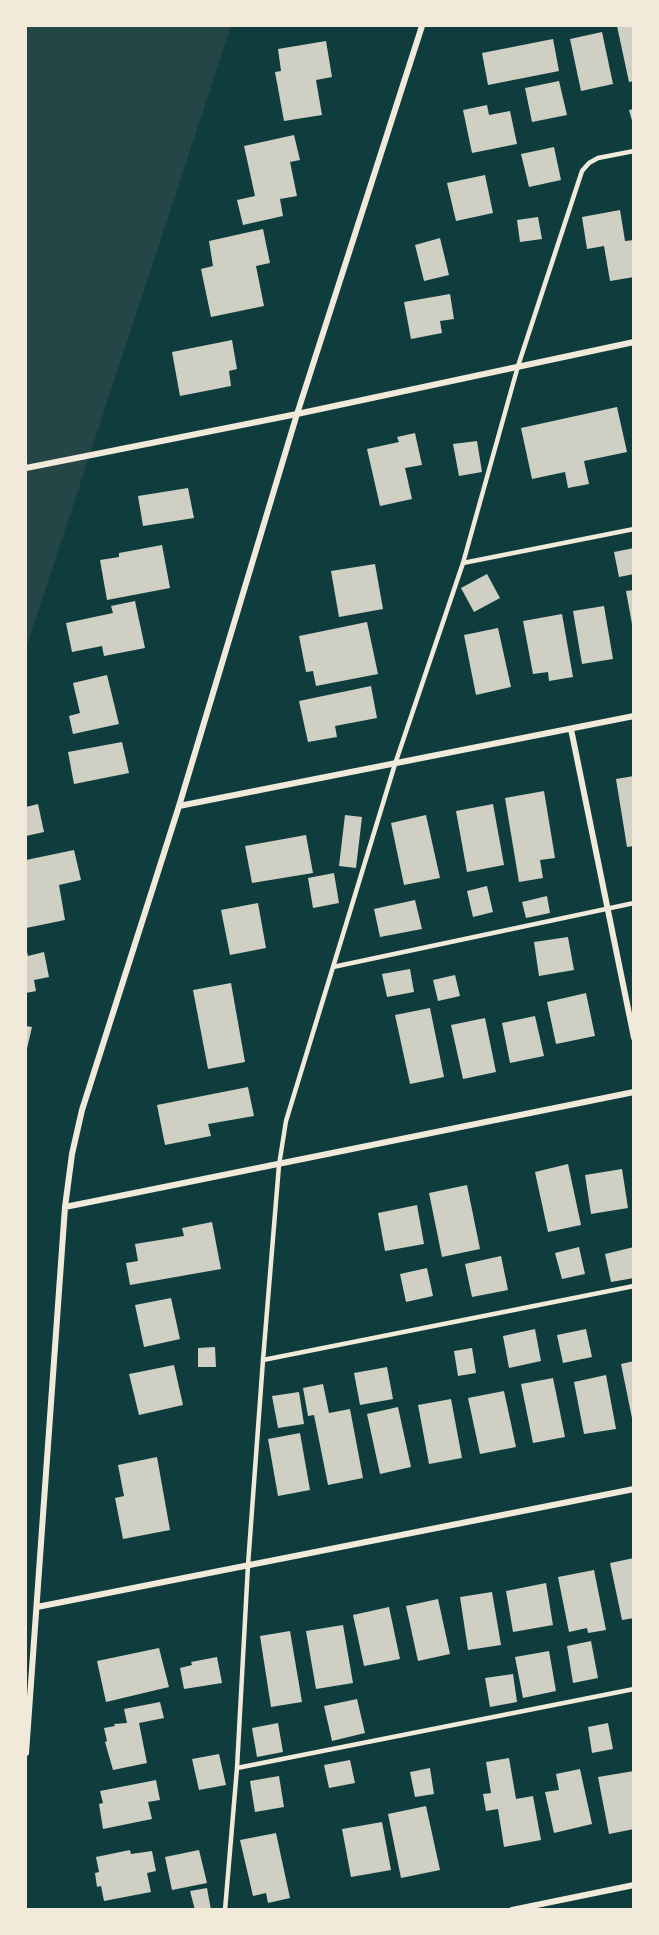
<!DOCTYPE html>
<html>
<head>
<meta charset="utf-8">
<style>
  body { margin:0 }
  #map { position:relative; width:659px; height:1935px; overflow:hidden; background:#0f3d3e; font-family:"Roboto Condensed",sans-serif }
  canvas { display:block }
  .frame { position:absolute; inset:0; border:27px solid #f1e9da; pointer-events:none }
</style>
</head>
<body>
<div id="map">
<canvas width="659" height="1935"></canvas>
<div class="frame"></div>
</div>
<script>
const c = document.querySelector('canvas').getContext('2d');
c.lineJoin = 'round';
function fillPath(path, color) {
  c.fillStyle = color;
  c.fill(path, 'evenodd');
}
function poly(rows) {
  const path = new Path2D();
  for (const r of rows) {
    path.moveTo(r[0], r[1]);
    for (let i = 2; i < r.length; i += 2) path.lineTo(r[i], r[i + 1]);
  }
  return path;
}
function trace(path, color, width, dash) {
  c.strokeStyle = color;
  c.lineWidth = width;
  c.lineCap = dash ? 'butt' : 'round';
  c.setLineDash(dash || []);
  c.stroke(path);
}
fillPath(poly([
  [26,26,231,26,26,648]
]), '#244646');
fillPath(poly([
  [617,26,634,26,634,81,629,82],
  [602,32,613,84,581,91,570,39],
  [553,39,559,71,488,85,482,53],
  [326,41,332,77,316,80,322,115,284,121,275,72,281,71,278,49],
  [559,81,567,115,532,122,525,88],
  [487,105,489,115,510,111,517,144,472,153,463,110],
  [634,109,634,124,633,124,629,110],
  [294,135,300,160,290,162,297,196,280,199,283,216,243,225,237,200,255,196,244,146],
  [554,147,561,180,529,187,521,154],
  [485,175,493,213,456,221,447,183],
  [620,210,625,241,634,240,634,277,610,281,604,246,587,249,582,217],
  [538,217,542,239,520,242,517,220],
  [263,229,270,263,256,266,264,306,211,317,201,269,213,266,209,241],
  [440,238,449,275,424,281,415,245],
  [450,294,454,319,440,321,442,333,411,339,404,302],
  [232,340,237,369,229,371,231,386,180,396,172,352],
  [617,407,627,452,584,461,589,484,568,488,565,472,532,479,521,428],
  [415,433,422,465,405,468,412,499,380,506,367,449,399,442,397,437],
  [477,441,482,472,459,476,453,444],
  [188,488,194,518,143,526,138,496],
  [162,545,170,588,107,600,100,560,119,557,119,553],
  [634,548,634,574,619,577,614,552],
  [375,564,383,609,339,617,331,571],
  [487,574,500,598,474,612,461,588],
  [634,590,634,624,632,624,626,591],
  [135,601,145,648,104,656,102,646,72,652,66,623,113,613,111,606],
  [604,606,613,659,582,664,573,611],
  [562,614,573,677,549,681,548,672,533,674,523,621],
  [367,622,378,674,316,686,313,671,306,672,299,636],
  [498,628,511,687,476,695,464,635],
  [107,675,119,724,73,734,69,716,80,713,73,683],
  [371,686,377,718,335,726,337,737,308,742,299,701],
  [122,742,129,773,74,784,68,752],
  [634,776,634,846,627,847,616,779],
  [544,791,555,858,540,860,543,878,519,882,505,798],
  [38,804,44,832,26,836,26,807],
  [493,804,504,865,467,872,456,811],
  [345,815,362,817,356,868,339,866],
  [426,815,440,878,404,885,391,823],
  [306,835,313,873,252,883,245,846],
  [74,850,81,880,59,885,65,920,26,928,26,860],
  [334,873,339,903,313,908,308,878],
  [487,886,493,912,473,917,467,891],
  [547,896,550,913,526,918,522,902],
  [415,900,422,929,380,937,374,909],
  [258,903,266,948,230,955,221,910],
  [568,937,574,970,539,976,534,942],
  [26,948,28,956,44,952,49,977,34,980,36,991,26,993],
  [410,969,414,992,387,997,382,974],
  [455,975,460,996,438,1001,433,980],
  [231,983,245,1062,208,1069,193,990],
  [586,993,595,1036,556,1044,547,1002],
  [430,1008,444,1077,410,1084,395,1015],
  [535,1016,544,1056,510,1063,502,1023],
  [485,1018,496,1072,463,1079,451,1025],
  [26,1026,32,1027,26,1053],
  [248,1087,254,1116,208,1124,211,1136,165,1145,157,1105],
  [568,1164,581,1225,548,1232,535,1172],
  [622,1169,628,1208,591,1214,585,1175],
  [467,1185,480,1249,442,1257,429,1193],
  [417,1205,424,1244,385,1251,378,1213],
  [212,1222,221,1269,130,1285,126,1263,138,1261,135,1244,184,1236,182,1228],
  [579,1247,585,1274,562,1279,555,1253],
  [634,1247,634,1278,611,1282,605,1254],
  [501,1256,508,1290,472,1297,465,1264],
  [427,1268,433,1296,406,1302,400,1274],
  [171,1298,180,1339,144,1347,135,1305],
  [535,1329,541,1361,509,1368,503,1336],
  [586,1329,592,1357,563,1363,557,1335],
  [215,1347,216,1367,198,1367,198,1348],
  [472,1348,476,1373,458,1376,454,1351],
  [634,1361,634,1418,632,1418,621,1364],
  [174,1365,183,1405,139,1415,129,1374],
  [387,1367,393,1399,360,1405,354,1373],
  [606,1375,616,1429,584,1434,574,1382],
  [553,1378,565,1437,533,1443,521,1384],
  [323,1384,329,1413,350,1409,363,1478,328,1485,314,1415,308,1416,303,1388],
  [504,1391,516,1447,480,1454,468,1398],
  [299,1392,304,1424,278,1428,272,1396],
  [451,1399,462,1458,429,1464,418,1405],
  [398,1407,411,1467,380,1474,367,1414],
  [300,1433,310,1490,278,1496,268,1439],
  [157,1457,170,1530,123,1539,115,1498,124,1496,118,1465],
  [634,1558,634,1618,622,1620,610,1563],
  [594,1570,606,1630,588,1633,587,1628,569,1632,558,1577],
  [546,1583,553,1625,513,1632,506,1591],
  [492,1592,501,1645,468,1650,460,1597],
  [438,1599,450,1654,418,1661,406,1606],
  [389,1607,400,1659,364,1666,353,1615],
  [343,1625,353,1683,316,1689,306,1631],
  [290,1631,302,1702,271,1707,260,1636],
  [591,1641,598,1678,573,1683,567,1646],
  [159,1648,169,1687,106,1702,97,1661],
  [549,1651,556,1691,523,1698,515,1657],
  [217,1657,222,1683,184,1689,180,1668,192,1665,191,1662],
  [513,1674,517,1702,490,1707,485,1678],
  [357,1699,365,1733,332,1741,324,1706],
  [160,1702,164,1718,139,1723,147,1763,113,1770,105,1742,107,1741,104,1728,115,1726,114,1724,127,1723,124,1709],
  [278,1723,283,1752,257,1757,252,1728],
  [608,1723,613,1749,592,1753,588,1727],
  [219,1754,226,1785,199,1790,192,1759],
  [509,1758,516,1799,533,1796,541,1840,504,1847,498,1809,486,1811,483,1794,491,1793,486,1762],
  [350,1760,355,1783,329,1788,324,1765],
  [430,1768,434,1794,415,1797,410,1772],
  [580,1769,592,1824,554,1833,545,1792,559,1790,556,1774],
  [634,1771,634,1829,609,1834,598,1777],
  [279,1776,284,1807,255,1812,250,1781],
  [156,1780,160,1800,148,1802,152,1819,103,1829,99,1804,103,1803,100,1791],
  [426,1806,440,1870,401,1878,388,1814],
  [382,1822,391,1870,351,1877,342,1829],
  [276,1833,290,1898,268,1903,266,1893,253,1896,240,1840],
  [130,1850,131,1854,152,1851,156,1871,147,1873,151,1892,104,1901,101,1886,97,1887,95,1873,99,1872,96,1857],
  [199,1850,207,1883,172,1890,165,1857],
  [207,1888,211,1910,195,1910,190,1891]
]), '#cfcfc3');
trace(poly([
  [463,563,634,529],
  [333,967,634,903],
  [263,1360,634,1286],
  [237,1768,634,1689],
  [225,1910,237,1768,248,1565,263,1360,279,1165,286,1121,395,764,463,563,518,366,582,171,589,163,598,158,634,151]
]), '#f1e9da', 4.5);
trace(poly([
  [26,468,297,414,634,342],
  [571,729,634,1038],
  [179,806,634,716],
  [65,1207,634,1092],
  [37,1607,634,1489],
  [26,1753,65,1207,72,1154,82,1110,179,806,297,414,422,26],
  [512,1910,634,1885]
]), '#f1e9da', 6);
</script>
</body>
</html>
